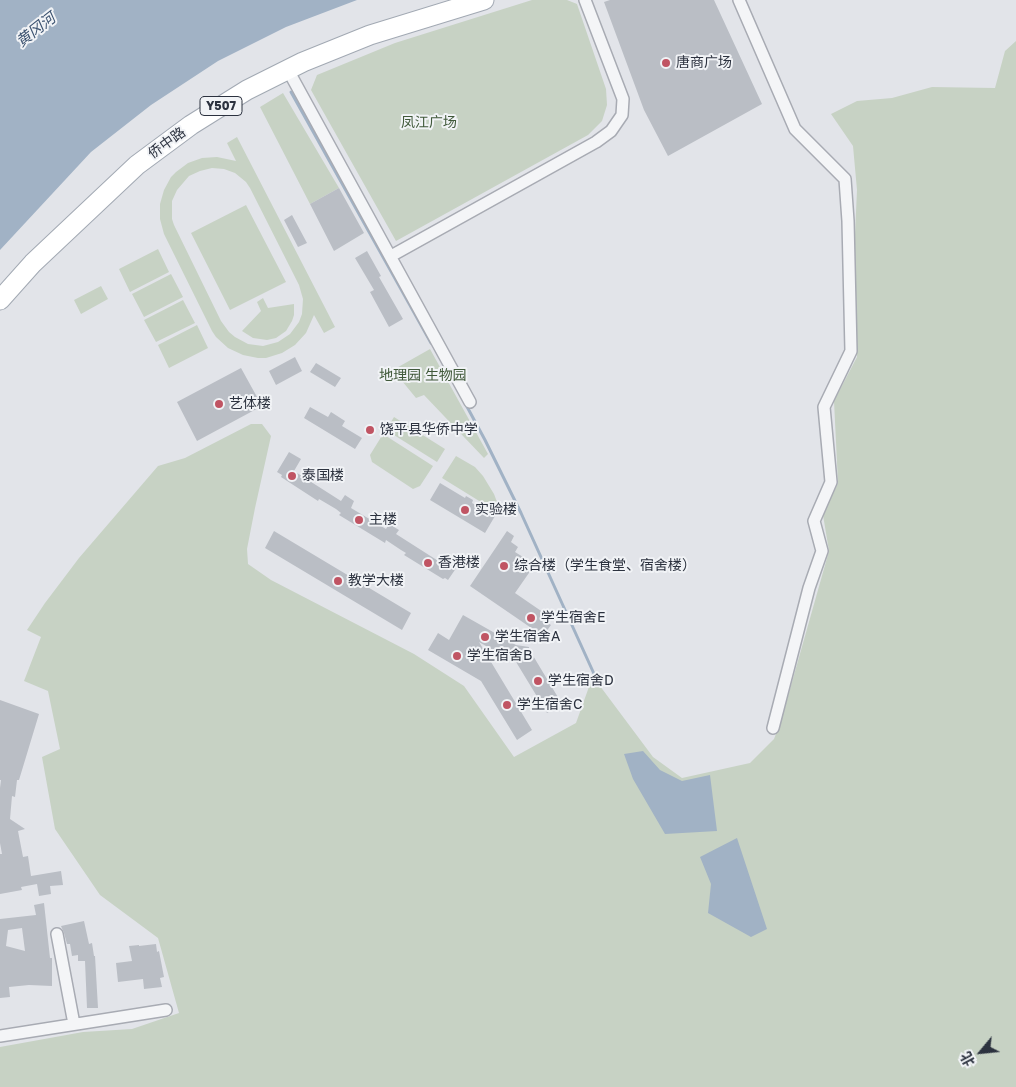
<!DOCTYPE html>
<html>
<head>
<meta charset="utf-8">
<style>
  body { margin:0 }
  #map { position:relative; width:1016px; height:1087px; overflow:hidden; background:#e2e4e9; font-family:"Golos Text","Noto Sans SC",sans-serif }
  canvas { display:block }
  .north { position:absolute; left:956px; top:1027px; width:50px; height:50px; -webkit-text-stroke:4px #f1f3f6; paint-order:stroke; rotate:242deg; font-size:14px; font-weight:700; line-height:20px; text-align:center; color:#2c323f }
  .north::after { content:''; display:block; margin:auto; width:18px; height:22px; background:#2c323f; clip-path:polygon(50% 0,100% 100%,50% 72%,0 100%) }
</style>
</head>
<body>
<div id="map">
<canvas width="1016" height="1087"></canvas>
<div class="north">北</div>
</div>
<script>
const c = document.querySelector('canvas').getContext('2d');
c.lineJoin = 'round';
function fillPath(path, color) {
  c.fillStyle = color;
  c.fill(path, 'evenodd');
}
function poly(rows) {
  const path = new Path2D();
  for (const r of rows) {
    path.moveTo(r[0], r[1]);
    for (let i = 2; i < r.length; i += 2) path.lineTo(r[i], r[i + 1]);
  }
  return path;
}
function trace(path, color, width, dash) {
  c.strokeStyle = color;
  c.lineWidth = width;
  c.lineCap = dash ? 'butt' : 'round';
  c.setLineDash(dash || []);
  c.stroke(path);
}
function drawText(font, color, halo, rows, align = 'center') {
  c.font = font + ' "Golos Text","Noto Sans SC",sans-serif';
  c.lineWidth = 4;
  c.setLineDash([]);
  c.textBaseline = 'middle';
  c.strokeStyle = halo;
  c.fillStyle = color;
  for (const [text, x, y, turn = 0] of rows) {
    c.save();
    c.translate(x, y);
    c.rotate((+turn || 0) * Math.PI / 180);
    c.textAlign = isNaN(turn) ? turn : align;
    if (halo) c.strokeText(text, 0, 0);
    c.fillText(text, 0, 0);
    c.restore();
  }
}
fillPath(poly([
  [532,0,567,0,577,4,606,89,607,105,602,121,588,135,396,241,311,90,317,75,395,43],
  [1016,41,1016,1087,0,1087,0,1047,83,1032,132,1029,179,1013,158,938,100,895,55,829,42,757,60,749,48,691,24,681,41,637,27,630,45,603,79,558,158,466,185,458,251,424,262,424,271,436,255,508,247,549,248,564,271,580,414,654,464,686,514,757,576,723,590,684,600,686,653,757,682,778,750,763,774,739,781,721,829,551,823,515,838,483,834,401,857,357,854,256,857,190,853,146,831,114,857,101,892,98,932,87,995,88,1005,51],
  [283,93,339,188,310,204,260,107],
  [237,137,335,327,324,333,314,315,306,333,295,345,282,353,266,358,258,358,243,355,228,348,216,337,212,331,164,234,160,219,160,204,164,190,171,177,176,172,188,163,202,158,217,157,236,161,227,143],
  [212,168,224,169,235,173,246,182,250,188,299,285,303,299,302,314,299,322,290,334,278,342,263,346,248,344,235,337,229,332,221,321,174,225,172,219,172,201,177,190,189,176,200,171],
  [246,205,286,282,230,310,191,233],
  [158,249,169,272,130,292,119,269],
  [171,274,183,297,144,317,132,294],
  [101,286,108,299,81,314,74,300],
  [263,298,268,308,294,304,294,315,292,321,286,331,276,338,267,340,253,338,242,331,261,311,257,302],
  [183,300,195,323,156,342,144,320],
  [197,325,208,348,169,368,158,345],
  [430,349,488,454,484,458,424,395,416,398,393,370],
  [394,417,445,449,437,462,386,430],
  [383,434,433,466,420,486,413,489,372,462,370,455],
  [456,456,475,467,483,476,494,494,497,502,498,507,497,512,442,478]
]), '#c7d2c4');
fillPath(poly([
  [0,0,357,0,286,27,218,61,151,105,91,152,0,250],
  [643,751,660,770,682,781,710,775,717,831,665,834,633,779,624,754],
  [737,838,767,929,751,937,708,913,711,884,700,857]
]), '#a1b2c5');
trace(poly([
  [291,92,431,343],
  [465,403,485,440,521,513,595,676]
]), '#a1b2c5', 3);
fillPath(poly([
  [610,0,714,0,762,104,668,156,644,110,604,2],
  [339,188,364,233,334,251,310,204],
  [292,215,307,243,298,247,284,220],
  [367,251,381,276,379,277,403,319,389,327,370,292,374,290,355,258],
  [295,357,302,371,276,385,269,371],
  [316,363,341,378,335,387,310,372],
  [241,368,262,406,197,441,177,402],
  [310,407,328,417,331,412,345,421,342,426,362,438,355,449,304,418],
  [289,452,301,459,294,471,341,501,345,495,354,501,351,508,386,529,389,524,399,530,396,534,443,564,449,553,461,561,448,580,445,578,443,579,404,555,406,553,401,550,386,540,385,543,339,515,341,513,336,509,319,499,318,501,281,477,282,475,277,472],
  [440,483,465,498,466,496,473,500,472,503,495,516,485,533,430,500],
  [274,531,411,613,402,630,265,548],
  [507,531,514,536,511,542,518,547,515,552,523,557,520,563,531,570,515,593,547,615,544,620,551,625,543,636,470,586],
  [463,615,516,645,529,647,529,649,562,704,547,713,510,652,507,658,479,642,532,730,517,740,481,681,428,650,438,633,449,640],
  [0,700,39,714,19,780,17,780,15,797,12,796,10,819,25,829,18,831,23,857,28,856,31,876,61,871,63,885,50,886,51,894,39,896,37,884,21,887,22,890,0,894,0,854,2,854,0,843,0,788,1,780,0,780],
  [44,903,50,958,52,958,52,986,29,985,9,987,10,997,0,998,0,919,36,915,34,905],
  [22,928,25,951,6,946,8,930],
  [84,921,89,944,92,943,94,956,95,956,98,1008,87,1008,85,961,78,961,78,955,72,956,70,944,67,944,64,933,61,926],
  [156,944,157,952,159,951,164,977,160,978,162,987,144,989,143,979,118,982,116,963,132,961,129,946,139,945,139,946]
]), '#babec5');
const minor = poly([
  [739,0,795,129,845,179,848,221,851,351,824,407,831,482,814,521,822,551,809,588,773,728],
  [288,70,470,402],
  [391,256,596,142,611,131,622,115,623,99,585,0],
  [57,934,74,1024],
  [0,1036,166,1010]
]);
const primary = poly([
  [0,300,33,263,137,165,191,125,247,90,303,62,370,35,484,0]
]);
trace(minor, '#a8abb3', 14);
trace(primary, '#a2a9b3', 21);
trace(minor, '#f4f5f7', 11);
trace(primary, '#fff', 19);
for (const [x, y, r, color] of [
  [666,63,5,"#c05463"],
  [219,404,5,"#c05463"],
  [370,430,5,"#c05463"],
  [292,476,5,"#c05463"],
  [465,510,5,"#c05463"],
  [359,520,5,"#c05463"],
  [428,563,5,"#c05463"],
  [504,566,5,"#c05463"],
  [338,581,5,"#c05463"],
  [531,618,5,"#c05463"],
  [485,637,5,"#c05463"],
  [457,656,5,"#c05463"],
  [538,681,5,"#c05463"],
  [507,705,5,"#c05463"]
]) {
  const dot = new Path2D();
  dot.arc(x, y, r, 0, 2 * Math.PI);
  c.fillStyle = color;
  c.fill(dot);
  trace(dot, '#f1f3f6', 2);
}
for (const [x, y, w] of [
  [221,106,42]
]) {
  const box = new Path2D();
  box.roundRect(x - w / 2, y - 9.5, w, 19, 4);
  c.fillStyle = '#f1f3f6';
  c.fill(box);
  trace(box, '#2c323f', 1);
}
drawText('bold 12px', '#2c323f', null, [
  ["Y507",221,106]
]);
drawText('14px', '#2c323f', '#f1f3f6', [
  ["唐商广场",676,63],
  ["艺体楼",229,404],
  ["饶平县华侨中学",380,430],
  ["泰国楼",302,476],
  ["实验楼",475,510],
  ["主楼",369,520],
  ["香港楼",438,563],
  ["综合楼（学生食堂、宿舍楼）",514,566],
  ["教学大楼",348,581],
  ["学生宿舍E",541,618],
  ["学生宿舍A",495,637],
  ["学生宿舍B",467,656],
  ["学生宿舍D",548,681],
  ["学生宿舍C",517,705]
], 'left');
drawText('14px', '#40593a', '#f1f3f6', [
  ["凤江广场",429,123],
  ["地理园 生物园",423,376]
]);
drawText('14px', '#2c323f', '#f1f3f6', [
  ["侨中路",167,143,-36]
]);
drawText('italic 15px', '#3a516f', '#f1f3f6', [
  ["黄冈河",36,30,-38]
]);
</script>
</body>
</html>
